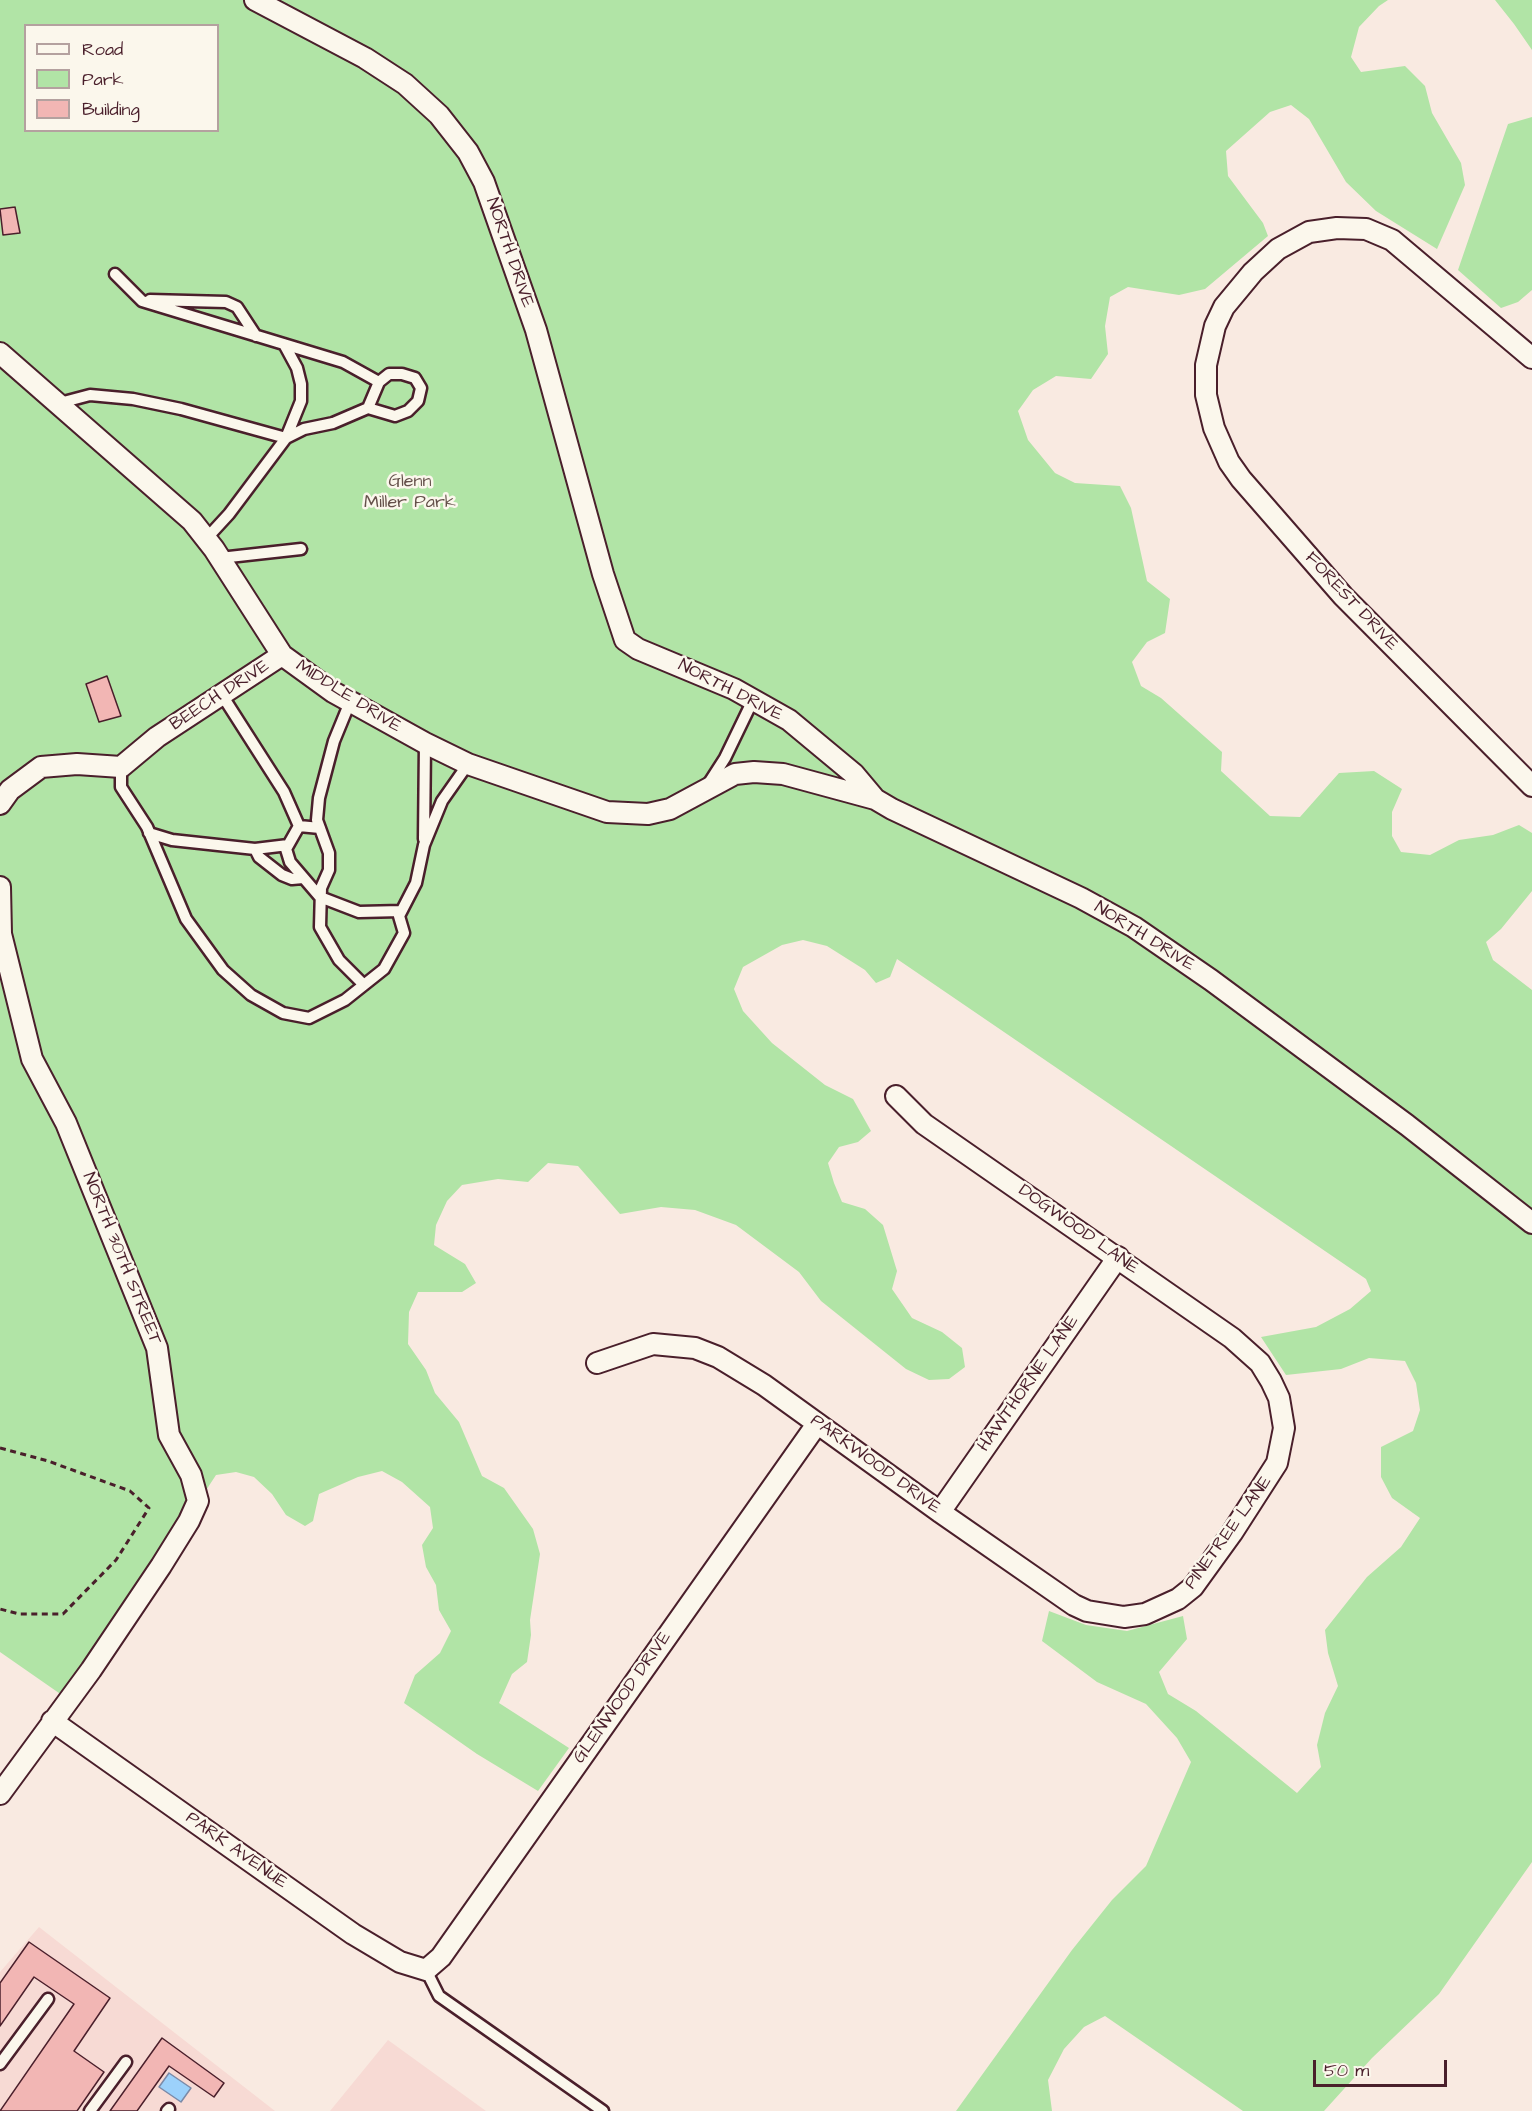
<!DOCTYPE html>
<html>
<head>
<meta charset="utf-8">
<style>
  body { margin:0 }
  #map { position:relative; width:1532px; height:2111px; overflow:hidden; background:#f9eae1; font-family:"Architects Daughter",sans-serif }
  canvas { display:block }
  .legend { position:absolute; left:24px; top:24px; width:195px; height:108px; box-sizing:border-box; background:#fbf7ec; border:2px solid #b4a19f; margin:0; padding:8px 10px; list-style:none; font-size:18px; color:#4a1f2b }
  .legend li { display:flex; align-items:center; gap:12px; height:30px }
  .legend b { width:30px; border:2px solid #b4a19f }
  .scale { position:absolute; left:1313px; top:2060px; width:134px; height:27px; box-sizing:border-box; border:3px solid #4a1f2b; border-top:0; padding-left:8px; font-size:18px; line-height:21px; white-space:nowrap; color:#4a1f2b; -webkit-text-stroke:4px #fbf7ec; paint-order:stroke }
</style>
</head>
<body>
<div id="map">
<canvas width="1532" height="2111"></canvas>
<ul class="legend">
<li><b style="height:8px;background:#fbf7ec"></b>Road</li>
<li><b style="height:16px;background:#b1e4a6"></b>Park</li>
<li><b style="height:16px;background:#f2b6b4"></b>Building</li>
</ul>
<div class="scale">50 m</div>
</div>
<script>
const c = document.querySelector('canvas').getContext('2d');
c.lineJoin = 'round';
function fillPath(path, color) {
  c.fillStyle = color;
  c.fill(path, 'evenodd');
}
function poly(rows) {
  const path = new Path2D();
  for (const r of rows) {
    path.moveTo(r[0], r[1]);
    for (let i = 2; i < r.length; i += 2) path.lineTo(r[i], r[i + 1]);
  }
  return path;
}
function trace(path, color, width, dash) {
  c.strokeStyle = color;
  c.lineWidth = width;
  c.lineCap = dash ? 'butt' : 'round';
  c.setLineDash(dash || []);
  c.stroke(path);
}
function drawText(font, color, halo, rows, align = 'center') {
  c.font = font + ' "Architects Daughter",sans-serif';
  c.lineWidth = 5;
  c.setLineDash([]);
  c.textBaseline = 'middle';
  c.strokeStyle = halo;
  c.fillStyle = color;
  for (const [text, x, y, turn = 0] of rows) {
    c.save();
    c.translate(x, y);
    c.rotate((+turn || 0) * Math.PI / 180);
    c.textAlign = isNaN(turn) ? turn : align;
    if (halo) c.strokeText(text, 0, 0);
    c.fillText(text, 0, 0);
    c.restore();
  }
}
fillPath(poly([
  [39,1927,275,2111,0,2111,0,1972],
  [388,2040,486,2111,330,2111]
]), '#f7dad4');
fillPath(poly([
  [0,0,1388,0,1379,6,1359,27,1351,57,1361,72,1405,66,1425,86,1432,113,1461,163,1465,185,1437,249,1376,211,1346,182,1309,119,1291,105,1270,112,1226,151,1228,176,1263,223,1268,236,1205,289,1179,295,1128,287,1110,297,1105,326,1108,354,1091,379,1056,376,1033,390,1018,411,1028,440,1055,473,1075,483,1120,486,1131,508,1147,581,1170,599,1165,633,1147,642,1132,662,1141,686,1161,698,1222,752,1221,771,1270,816,1300,817,1339,773,1374,771,1402,789,1392,812,1392,836,1401,852,1430,855,1459,840,1493,835,1519,825,1532,833,1532,891,1501,929,1486,942,1493,960,1532,990,1532,1862,1439,1994,1372,2058,1324,2111,1243,2111,1105,2016,1084,2027,1064,2049,1048,2080,1052,2111,956,2111,1072,1950,1112,1900,1146,1866,1191,1762,1177,1738,1146,1704,1097,1682,1042,1641,1049,1611,1086,1625,1127,1631,1183,1616,1187,1639,1159,1672,1168,1694,1196,1711,1297,1793,1321,1767,1317,1745,1325,1713,1338,1686,1328,1653,1325,1630,1367,1577,1401,1547,1420,1518,1392,1498,1381,1477,1381,1447,1413,1431,1420,1410,1416,1383,1405,1361,1369,1358,1341,1369,1286,1375,1261,1337,1316,1327,1350,1309,1371,1291,1366,1279,897,959,890,977,876,983,865,970,827,946,803,940,782,945,743,967,734,989,743,1011,772,1043,825,1085,853,1099,871,1131,858,1142,839,1147,828,1163,834,1183,842,1202,865,1209,883,1225,897,1271,892,1289,912,1318,942,1332,962,1348,965,1367,949,1379,929,1380,906,1369,821,1301,799,1272,736,1225,695,1210,661,1207,620,1214,578,1166,548,1163,528,1182,498,1179,462,1185,447,1201,436,1225,434,1245,465,1264,476,1283,462,1292,418,1292,409,1312,408,1344,426,1370,435,1393,459,1422,482,1476,504,1488,533,1529,540,1554,530,1620,531,1635,527,1662,512,1674,499,1703,569,1748,538,1791,477,1754,404,1703,415,1675,440,1653,451,1631,439,1610,436,1585,426,1567,422,1545,433,1528,430,1507,402,1482,382,1471,358,1477,319,1494,313,1521,305,1526,286,1515,272,1494,254,1477,236,1472,216,1475,69,1700,0,1652],
  [26,26,218,26,218,130,26,130],
  [1495,0,1532,0,1532,50,1514,24],
  [1532,117,1532,290,1518,302,1501,308,1458,270,1508,124]
]), '#b1e4a6');
const water = poly([
  [169,2073,191,2088,181,2102,159,2087,169,2073]
]);
fillPath(water, '#9cd1fb');
trace(water, '#7b8aa8', 1.5);
const building = poly([
  [15,207,20,233,3,235,0,209,15,207],
  [107,676,121,716,99,722,86,684,107,676],
  [29,1942,110,1998,74,2051,104,2072,77,2111,0,2111,74,2004,34,1977,0,2026,0,1983,29,1942],
  [162,2038,224,2083,214,2097,169,2066,137,2111,110,2111,162,2038]
]);
fillPath(building, '#f2b6b4');
trace(building, '#4a1f2b', 1.5);
const service = poly([
  [115,274,142,301,343,362,379,382],
  [150,300,226,302,237,307,256,336],
  [56,404,90,395,133,399,181,409,286,438,301,401,301,384,297,368,284,344],
  [206,539,229,514,286,438,304,429,333,423,368,408,395,416,408,411,418,401,421,388,415,378,402,374,389,374,379,382,368,408],
  [220,558,301,549],
  [222,695,284,792,299,826,320,828],
  [350,702,334,741,319,798,317,820,329,853,329,870,321,888,320,927,339,960,364,985],
  [121,767,121,787,147,827,186,919,223,970,251,995,283,1013,309,1018,345,1000,384,969,404,933,399,916,416,883,424,845,442,801,468,764],
  [707,786,725,758,753,700],
  [299,826,286,849,290,862,320,897,359,912,401,911],
  [149,833,172,840,255,849,288,845],
  [424,839,425,743],
  [255,849,259,857,282,875,292,879,303,878],
  [426,1970,439,1996,603,2111],
  [0,2064,48,1999],
  [90,2111,126,2062],
  [167,2111,169,2109]
]);
const minor = poly([
  [255,0,365,58,405,84,439,115,468,152,484,182,536,330,603,574,625,640,638,649,734,689,789,720,854,774,875,799,892,809,1081,898,1134,927,1211,980,1407,1125,1532,1223],
  [0,353,192,521,214,549,282,655,333,692,425,743,468,764,607,812,648,814,670,809,735,774,754,772,783,774,875,799],
  [1532,358,1392,240,1366,229,1337,228,1309,232,1278,249,1253,272,1224,307,1215,326,1206,365,1206,395,1214,428,1229,462,1241,479,1343,596,1532,786],
  [0,804,10,790,41,767,77,764,121,767,157,737,282,655],
  [0,887,1,934,32,1059,66,1123,157,1348,169,1435,191,1475,198,1501,189,1521,161,1566,91,1670,0,1794],
  [597,1363,653,1344,695,1348,718,1357,764,1385,940,1512,1074,1605,1087,1611,1124,1617,1145,1614,1178,1599,1193,1587,1232,1533,1277,1463,1284,1428,1279,1398,1271,1381,1260,1363,1232,1338,924,1124,896,1096],
  [940,1512,1118,1257],
  [52,1721,353,1934,400,1962,426,1970,441,1957,817,1424]
]);
trace(service, '#4a1f2b', 15);
trace(minor, '#4a1f2b', 24);
trace(poly([
  [0,1448,48,1461,130,1491,149,1508,116,1560,63,1614,19,1614,0,1609]
]), '#4a1f2b', 3, [6, 4.5]);
trace(service, '#fbf7ec', 10);
trace(minor, '#fbf7ec', 20);
drawText('18px', '#4a1f2b', '#fbf7ec', [
  ["NORTH DRIVE",509,253,71],
  ["FOREST DRIVE",1351,602,47],
  ["NORTH DRIVE",730,691,27],
  ["BEECH DRIVE",220,696,-33],
  ["MIDDLE DRIVE",348,697,32],
  ["NORTH DRIVE",1144,937,32],
  ["DOGWOOD LANE",1078,1230,35],
  ["NORTH 30TH STREET",121,1259,68],
  ["HAWTHORNE LANE",1029,1384,-55],
  ["PARKWOOD DRIVE",875,1465,36],
  ["PINETREE LANE",1229,1533,-54],
  ["GLENWOOD DRIVE",623,1698,-55],
  ["PARK AVENUE",236,1851,35]
]);
drawText('18px', '#64504a', '#fbf7ec', [
  ["Glenn",410,482],
  ["Miller Park",410,503]
]);
</script>
</body>
</html>
